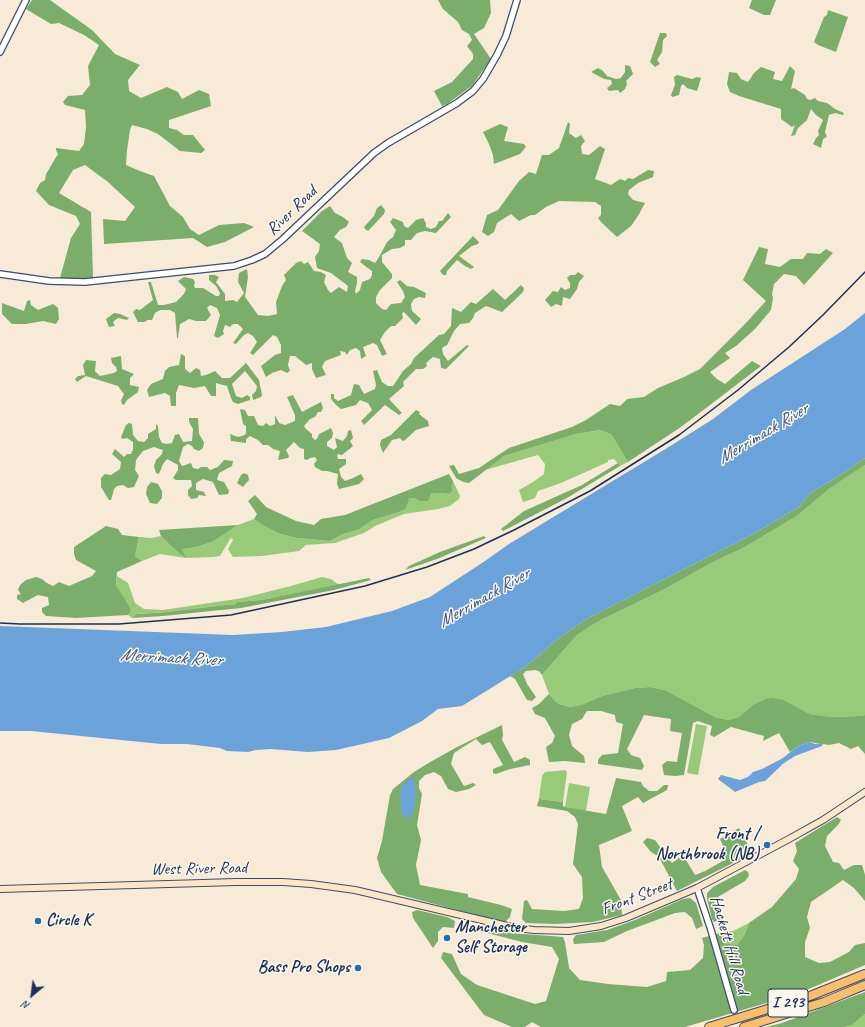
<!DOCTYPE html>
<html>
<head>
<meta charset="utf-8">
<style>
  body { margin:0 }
  #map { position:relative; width:865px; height:1027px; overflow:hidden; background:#f7ebd7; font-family:Caveat,sans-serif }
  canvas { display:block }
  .north { position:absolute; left:12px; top:975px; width:40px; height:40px; -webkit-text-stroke:3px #fbf7ec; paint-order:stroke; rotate:209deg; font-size:11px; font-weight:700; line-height:16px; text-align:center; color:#1b2f5e }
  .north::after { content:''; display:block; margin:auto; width:14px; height:18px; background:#1b2f5e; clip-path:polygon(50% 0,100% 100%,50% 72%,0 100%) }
</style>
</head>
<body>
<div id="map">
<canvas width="865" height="1027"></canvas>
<div class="north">N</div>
</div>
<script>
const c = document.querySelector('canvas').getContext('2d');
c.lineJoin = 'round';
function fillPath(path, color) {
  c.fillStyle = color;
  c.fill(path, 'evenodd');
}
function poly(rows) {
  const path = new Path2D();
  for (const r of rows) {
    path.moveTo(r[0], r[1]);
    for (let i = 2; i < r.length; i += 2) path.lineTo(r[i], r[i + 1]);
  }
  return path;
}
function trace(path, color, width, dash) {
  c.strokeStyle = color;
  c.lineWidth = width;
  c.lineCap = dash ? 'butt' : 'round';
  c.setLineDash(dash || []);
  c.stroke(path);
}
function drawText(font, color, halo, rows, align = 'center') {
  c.font = font + ' Caveat,sans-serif';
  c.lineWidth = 3;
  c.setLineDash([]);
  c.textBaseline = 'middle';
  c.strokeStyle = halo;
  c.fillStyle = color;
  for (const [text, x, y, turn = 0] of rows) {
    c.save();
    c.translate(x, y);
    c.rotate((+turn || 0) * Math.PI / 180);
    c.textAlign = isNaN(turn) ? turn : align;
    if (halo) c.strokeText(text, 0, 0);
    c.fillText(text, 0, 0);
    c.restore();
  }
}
fillPath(poly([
  [601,430,611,434,628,462,620,466,614,459,608,460,608,462,561,483,538,491,535,498,523,502,519,490,533,482,544,474,545,464,538,455,485,470,504,456,576,434],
  [865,465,865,715,860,716,832,717,808,714,784,700,765,699,754,704,739,717,728,720,715,717,665,690,650,687,635,688,602,696,581,705,570,707,559,704,555,701,549,694,542,675,576,636,586,629,601,620,665,589,711,563,745,547,797,516,829,489],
  [453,481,460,496,459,499,450,506,438,509,404,514,375,526,364,533,335,543,306,545,299,551,262,556,233,557,228,549,233,540,232,538,230,539,220,556,214,557,186,558,160,554,142,561,135,556,139,537,152,538,161,536,173,548,185,556,181,549,197,547,214,541,238,525,254,519,262,525,280,534,297,538,330,541,343,534,358,530,373,520,399,512,409,498,414,498,420,501,431,493,440,493,449,494,452,492],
  [117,576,128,583,135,603,144,609,163,610,243,598,291,586,322,577,331,579,339,585,262,600,237,602,234,605,225,605,167,612,136,614,132,618,128,615,131,611,116,585],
  [696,724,707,726,698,775,687,773],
  [565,770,567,772,563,802,539,799,542,776,545,772],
  [569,783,590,787,586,811,565,807],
  [749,923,745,934,737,945,725,943,720,933,733,931],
  [865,1014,865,1027,845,1027,852,1025]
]), '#99ca7a');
fillPath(poly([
  [32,0,50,0,92,30,115,54,140,65,128,80,129,91,141,98,167,87,178,92,182,99,199,90,209,94,211,106,169,120,169,128,177,130,184,135,193,135,205,150,201,153,180,151,158,134,147,129,132,125,130,130,127,150,126,165,140,171,154,176,170,206,183,217,190,229,199,235,219,225,244,223,254,227,225,242,207,247,193,238,104,244,103,219,125,221,135,207,108,182,85,165,73,170,59,193,91,212,93,278,60,278,71,238,80,224,76,216,49,205,36,191,40,183,45,180,46,174,58,154,56,150,56,148,79,151,84,144,86,127,85,110,65,105,63,102,68,96,82,95,90,85,88,66,99,45,84,35,59,23,51,24,26,9],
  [438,0,490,0,491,13,484,28,474,34,491,59,472,86,447,104,442,106,434,91,452,82,473,59,473,54,467,46,472,40,469,34,462,30,458,22,443,9],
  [752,0,776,0,770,15,764,15,749,8],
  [828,10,848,17,836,52,818,45,814,42,824,17,827,15],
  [660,33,666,33,667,36,663,40,662,52,657,60,660,64,655,67,650,62],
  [625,65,630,66,633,74,626,81,627,84,625,89,620,93,618,90,609,91,607,88,612,84,611,80,604,79,591,72,598,68,602,70,607,76,616,79,621,78,625,72],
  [790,66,795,71,791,89,794,88,805,95,807,99,810,100,815,98,818,101,827,103,835,109,844,113,843,115,835,113,829,115,825,132,827,137,823,139,821,148,813,144,816,138,819,135,818,131,823,120,816,115,811,109,807,120,798,128,795,135,791,136,795,125,792,127,781,119,781,109,739,96,730,92,727,84,729,72,737,73,741,79,748,82,754,73,761,67,775,72,773,79,782,81],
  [677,75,692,79,697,77,701,78,697,91,687,88,683,84,681,86,679,95,672,97,671,95,675,85,674,77],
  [568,122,570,124,569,133,576,138,581,135,585,141,581,146,582,154,589,155,600,146,605,149,595,179,611,185,620,179,625,181,628,178,633,179,648,170,654,171,653,177,638,183,629,190,628,194,633,200,645,203,638,216,631,226,617,237,602,223,598,218,601,215,601,206,595,202,559,201,546,207,535,215,531,215,519,221,511,214,497,223,494,232,488,236,482,232,487,215,498,210,519,181,529,172,536,174,542,155,549,155,559,148],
  [500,124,508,127,504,141,524,144,526,147,520,154,494,164,493,155,489,144,483,132],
  [381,205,385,210,384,214,368,231,365,229,364,227,374,216,377,208],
  [330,206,335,213,343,217,349,222,346,227,340,230,334,237,342,243,347,258,352,263,348,272,357,277,357,283,355,291,356,294,360,290,362,282,370,279,372,275,372,271,365,266,360,262,362,259,369,260,375,263,379,257,387,242,393,237,396,230,390,222,393,218,403,222,404,226,408,228,416,220,423,218,426,223,426,227,431,229,436,227,439,221,442,221,448,213,451,217,436,233,425,231,417,233,411,240,405,240,405,245,400,248,392,249,382,255,382,262,392,274,392,278,380,290,376,297,376,303,382,309,386,310,391,304,401,303,405,297,403,291,397,282,400,280,407,286,414,287,426,293,425,298,419,297,414,299,411,304,412,311,421,319,416,325,404,312,402,313,403,318,395,326,391,326,385,332,380,340,387,354,382,356,377,345,373,343,363,347,366,356,361,359,360,351,356,348,350,350,347,355,345,352,340,351,341,355,325,361,322,367,326,375,316,378,312,369,312,363,306,365,295,356,290,356,288,365,290,371,287,373,281,370,272,373,266,377,261,366,275,355,281,353,281,345,277,337,273,335,253,355,250,353,257,342,253,336,248,333,244,335,236,344,233,343,243,329,238,324,233,324,230,327,225,325,223,331,224,334,218,338,214,336,220,315,217,308,210,305,207,308,211,315,206,321,196,321,189,319,180,324,178,338,177,338,175,313,170,310,160,310,155,313,152,320,148,320,144,322,138,322,133,312,136,309,140,310,153,300,148,282,151,282,158,305,164,305,176,302,184,294,186,289,178,281,184,277,193,279,195,282,194,286,195,288,203,288,216,296,219,296,220,293,216,286,209,280,209,275,215,275,219,277,216,282,225,294,225,301,233,300,237,302,244,293,238,282,239,273,247,269,248,277,245,297,258,315,268,316,277,314,276,302,282,286,286,280,284,275,296,263,301,261,304,264,308,262,314,271,321,272,326,275,324,282,328,290,331,293,339,287,347,292,348,286,331,273,317,268,315,257,319,251,320,244,302,231,322,211],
  [473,236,479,242,478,244,472,246,459,256,474,267,471,269,465,266,457,260,447,271,446,275,443,275,440,271],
  [759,247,768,249,765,264,780,267,791,259,803,259,807,253,820,254,826,249,833,253,804,285,796,276,784,274,774,284,772,294,773,298,771,310,755,329,736,346,725,353,730,358,710,372,717,379,725,384,752,361,761,366,710,405,681,427,628,462,611,434,600,430,576,434,504,456,469,483,463,482,456,478,449,466,454,465,459,474,479,468,509,448,572,427,586,420,610,404,620,406,627,399,644,397,658,388,684,377,700,369,745,324,766,301,743,280],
  [578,272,584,276,579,282,577,289,570,299,563,297,562,306,556,304,551,307,545,300,553,291,558,292,561,287,565,290,570,288,570,283,567,278,570,275,575,275],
  [521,285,524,288,523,292,502,312,486,306,475,313,473,318,469,323,460,324,454,331,447,345,442,348,443,354,448,361,467,345,469,346,446,369,441,368,440,359,433,357,426,363,427,366,423,369,416,369,403,382,404,386,389,399,402,413,399,415,385,405,364,425,361,421,372,410,368,403,360,400,356,405,341,409,336,405,331,399,331,394,334,394,334,398,338,401,351,395,354,384,359,385,364,394,375,389,376,385,373,371,377,370,382,382,388,386,393,386,403,371,411,364,414,358,439,335,444,334,451,326,452,308,461,312,471,302,476,304,493,289,505,300],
  [30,300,31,305,38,310,53,304,58,308,59,319,56,324,43,321,26,324,12,324,2,314,2,303,24,311,27,301],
  [114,313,120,314,129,318,127,320,118,318,113,322,115,326,109,327,106,319],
  [181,354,185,356,185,369,190,373,196,368,200,370,201,376,206,375,215,371,222,378,230,378,246,363,259,380,262,395,261,397,253,400,252,395,256,391,257,386,245,371,232,384,236,396,242,398,247,395,250,397,250,400,238,404,233,402,231,398,227,386,216,383,216,396,211,396,205,386,194,388,179,385,176,393,176,406,171,406,170,396,165,393,149,397,147,390,151,384,163,379,165,371,169,367,179,365],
  [121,356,122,369,134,374,130,378,130,385,139,387,138,392,127,400,124,405,122,404,121,401,124,394,118,386,86,376,77,382,75,379,78,376,85,375,83,365,86,360,96,361,95,371,100,376,114,373,117,371,116,367,112,363,111,358],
  [293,395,302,412,321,402,323,408,321,412,318,412,315,417,310,419,304,426,306,429,312,434,312,437,315,440,317,439,319,434,331,428,333,433,332,438,327,442,327,446,334,450,337,447,335,438,343,441,347,436,348,431,351,430,353,438,350,441,353,446,342,455,337,454,338,459,346,459,346,464,339,469,341,477,345,481,353,478,361,474,364,479,359,484,339,489,337,484,338,474,327,471,322,471,315,467,314,464,317,460,315,457,310,458,307,460,304,459,304,449,300,448,294,442,286,450,289,456,288,458,278,460,280,451,273,449,268,445,263,445,258,440,250,436,246,439,246,443,231,441,230,434,238,437,245,435,246,433,246,426,243,424,240,409,245,410,248,416,254,416,258,425,263,426,266,423,270,426,275,424,275,415,279,423,285,425,295,421,295,415,287,397],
  [416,410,420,412,419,414,428,421,429,426,416,430,405,440,403,441,400,438,392,440,383,453,380,445,381,440,391,435],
  [189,418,198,418,199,434,204,442,203,448,199,451,194,449,192,446,188,444,183,447,179,461,182,466,191,463,193,468,198,469,201,467,207,467,210,470,218,467,224,460,233,461,232,466,219,473,217,480,224,482,229,491,228,494,219,495,213,482,203,479,196,483,196,490,204,492,206,496,199,495,197,498,191,499,188,495,188,490,192,486,191,480,176,480,173,478,178,470,178,465,167,459,163,464,159,474,156,473,154,466,156,460,162,454,163,450,154,447,143,451,136,460,135,470,139,476,134,487,128,488,123,485,117,486,114,489,111,500,109,500,101,487,101,478,105,474,111,475,120,469,121,462,112,454,115,449,124,457,127,454,131,454,133,449,133,442,127,438,122,439,121,437,126,425,129,423,132,424,133,435,138,441,144,442,148,438,148,434,156,429,156,424,158,426,159,437,162,443,167,444,172,443,175,435,179,434,183,442,192,441,193,429,189,422],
  [865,458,865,465,829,489,797,516,785,523,745,547,711,563,665,589,601,620,586,629,576,636,542,675,539,671,535,670,526,671,523,674,527,684,536,697,532,701,527,700,515,679,510,676,525,667,560,637,588,618,753,534,799,507,810,493,834,479],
  [618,463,620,466,567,498,503,531,501,529,524,511,582,485],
  [244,473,248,475,249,480,243,487,237,483,241,475],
  [449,474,453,481,452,492,449,494,440,493,431,493,428,501,420,501,414,498,409,498,406,508,399,512,373,520,358,530,343,534,330,541,297,538,280,534,262,525,254,519,257,514,248,501,255,495,266,507,296,521,314,525,321,519,345,515],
  [151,482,158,484,162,491,162,498,157,504,150,503,146,494,147,487],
  [238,525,214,541,197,547,182,549,186,558,173,548,161,536,159,530],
  [106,526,118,529,122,535,139,537,135,556,142,561,117,572,116,585,129,606,131,611,128,615,76,618,46,616,42,612,42,608,49,605,48,597,38,595,23,603,17,599,17,595,21,594,18,590,20,585,26,580,36,577,42,579,47,583,53,586,59,582,69,586,92,576,96,571,76,560,74,554,74,547],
  [484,536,486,538,437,559,405,570,409,566,440,552],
  [369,578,371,580,334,590,241,608,163,616,132,618,136,614,140,614,167,612,225,605,234,605,237,602,262,600],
  [650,687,665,690,715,717,728,720,739,717,754,704,765,699,772,698,784,700,809,714,832,717,860,716,865,715,865,754,858,746,851,749,839,743,829,745,809,742,798,746,790,752,779,733,763,741,764,736,731,727,714,737,710,735,712,726,698,721,693,723,684,775,675,776,664,775,662,765,667,761,677,762,682,733,670,731,671,719,644,715,627,749,631,755,640,758,644,766,642,770,598,764,598,760,602,755,618,753,623,724,616,722,615,715,601,711,587,711,582,719,572,724,569,735,572,746,584,756,585,763,565,761,549,762,546,747,552,743,555,736,545,718,535,714,532,708,539,704,549,694,555,701,559,704,570,707,581,705,602,696,635,688],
  [502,725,503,735,502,740,514,762,525,757,530,760,530,765,510,769,496,774,493,773,493,769,503,765,490,742,482,745,476,739,454,753,451,764,464,786,473,783,476,785,469,789,456,792,448,789,441,776,434,772,425,775,419,781,419,788,422,794,417,825,421,840,416,865,420,885,468,894,468,897,501,905,512,909,510,917,505,922,498,921,397,894,381,872,377,858,382,841,390,795,393,789,414,772,432,761,457,747],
  [616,778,641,782,643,786,649,791,657,791,664,785,668,785,667,790,643,803,638,797,622,806,632,831,599,845,602,867,621,900,622,915,593,922,555,924,526,923,522,919,524,901,527,900,532,909,564,911,579,909,583,898,582,877,573,864,578,824,575,817,567,811,537,806,539,799,563,802,563,806,565,807,606,814],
  [837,817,841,820,838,825,827,836,825,846,833,862,839,863,844,870,854,865,862,865,865,875,865,901,854,888,843,880,811,902,807,917,810,928,805,942,805,957,819,963,830,962,849,952,855,945,865,943,865,965,797,994,685,1027,541,1027,532,1022,525,1027,512,1027,484,1015,441,958,443,952,452,954,461,974,477,985,535,1004,546,1001,559,959,552,947,522,942,468,928,466,924,511,933,563,937,565,942,569,968,580,980,608,984,647,987,666,981,667,972,690,970,703,958,704,945,702,938,720,933,725,943,737,945,745,934,749,923,772,907,796,879,799,869,793,861,797,851,795,843],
  [739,828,748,845,750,852,743,858,677,891,659,857,650,851,643,842,647,838,655,840,672,863,683,855,695,875,705,871,723,861,726,853,720,839],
  [745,870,748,872,749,876,745,881,716,898,714,903,717,921,714,922,712,919,707,899,707,893,713,887],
  [690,898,696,903,703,926,696,929,692,918,685,912,675,913,627,931,604,942,574,944,573,939,576,935,607,930,635,920,683,899],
  [417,910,447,917,455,921,454,928,443,927,438,932,438,941,433,948,413,918,412,912],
  [865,992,865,1014,852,1025,845,1027,766,1027,782,1023]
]), '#7aae6a');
fillPath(poly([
  [865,313,865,458,834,479,810,493,799,507,753,534,588,618,560,637,525,667,462,706,438,709,422,721,389,738,336,750,308,752,271,749,256,750,248,752,227,751,220,748,187,744,161,744,31,731,0,731,0,626,233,635,282,632,326,627,392,611,430,597,485,561,509,544,672,445,713,419,751,390,845,329],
  [809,742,815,744,823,743,822,746,795,756,784,763,765,781,759,782,735,792,718,779,721,775,740,780,748,777,753,772,762,769,783,758,798,746],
  [410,778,413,779,416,788,415,804,412,816,407,818,403,816,401,809,401,788,404,783]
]), '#6ba2d9');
trace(poly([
  [734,1010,739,1027]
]), '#cbc5bf', 5.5, [5.5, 3]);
const tertiary = poly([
  [0,52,26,0],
  [0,274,49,281,85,282,234,266,252,260,265,254,283,239,374,153,388,143,457,103,473,91,483,79,497,55,506,36,517,0],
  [697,888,711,930,734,1010]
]);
const secondary = poly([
  [0,889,236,882,283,882,311,884,355,890,516,928,534,930,569,931,601,926,626,918,697,888,789,839,823,820,865,792]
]);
const motorway = poly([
  [709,1027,810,996,865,974],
  [744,1027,824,1002,865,985]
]);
trace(tertiary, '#3c4b70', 8);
trace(secondary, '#3c4b70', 8);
trace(motorway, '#3c4b70', 10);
trace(tertiary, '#fff', 5.5);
trace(secondary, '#fde5c5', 6);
trace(motorway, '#f9bf6d', 8);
trace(poly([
  [0,623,20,624,119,624,231,615,365,586,427,567,474,549,514,530,590,491,679,435,738,390,789,347,823,315,865,272]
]), '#1b2f5e', 1.5);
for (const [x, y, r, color] of [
  [767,845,4,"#1f6fb2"],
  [38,921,4,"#1f6fb2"],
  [447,938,4,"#1f6fb2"],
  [358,968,4,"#1f6fb2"]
]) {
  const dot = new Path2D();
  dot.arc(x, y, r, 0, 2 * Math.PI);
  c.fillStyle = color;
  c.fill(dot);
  trace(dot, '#fbf7ec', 1.5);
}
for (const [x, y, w] of [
  [788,1003,40]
]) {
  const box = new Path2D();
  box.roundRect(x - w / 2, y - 14, w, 28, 3);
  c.fillStyle = '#fbf7ec';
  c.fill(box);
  trace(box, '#1b2f5e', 1);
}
drawText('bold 16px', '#1b2f5e', null, [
  ["I 293",788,1003]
]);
drawText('17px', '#1b2f5e', '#fbf7ec', [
  ["River Road",292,211,-44],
  ["West River Road",199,869,-1],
  ["Front Street",637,897,-21],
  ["Hackett Hill Road",729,945,74]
]);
drawText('bold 17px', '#1b2f5e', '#fbf7ec', [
  ["Front /",759,835],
  ["Northbrook (NB)",759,855],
  ["Circle K",46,921,"left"],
  ["Manchester",455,928,"left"],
  ["Self Storage",455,948,"left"],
  ["Bass Pro Shops",350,968]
], 'right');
drawText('italic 18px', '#375789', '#fbf7ec', [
  ["Merrimack River",763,434,-31],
  ["Merrimack River",484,598,-30],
  ["Merrimack River",171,658,3]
]);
</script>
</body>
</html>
